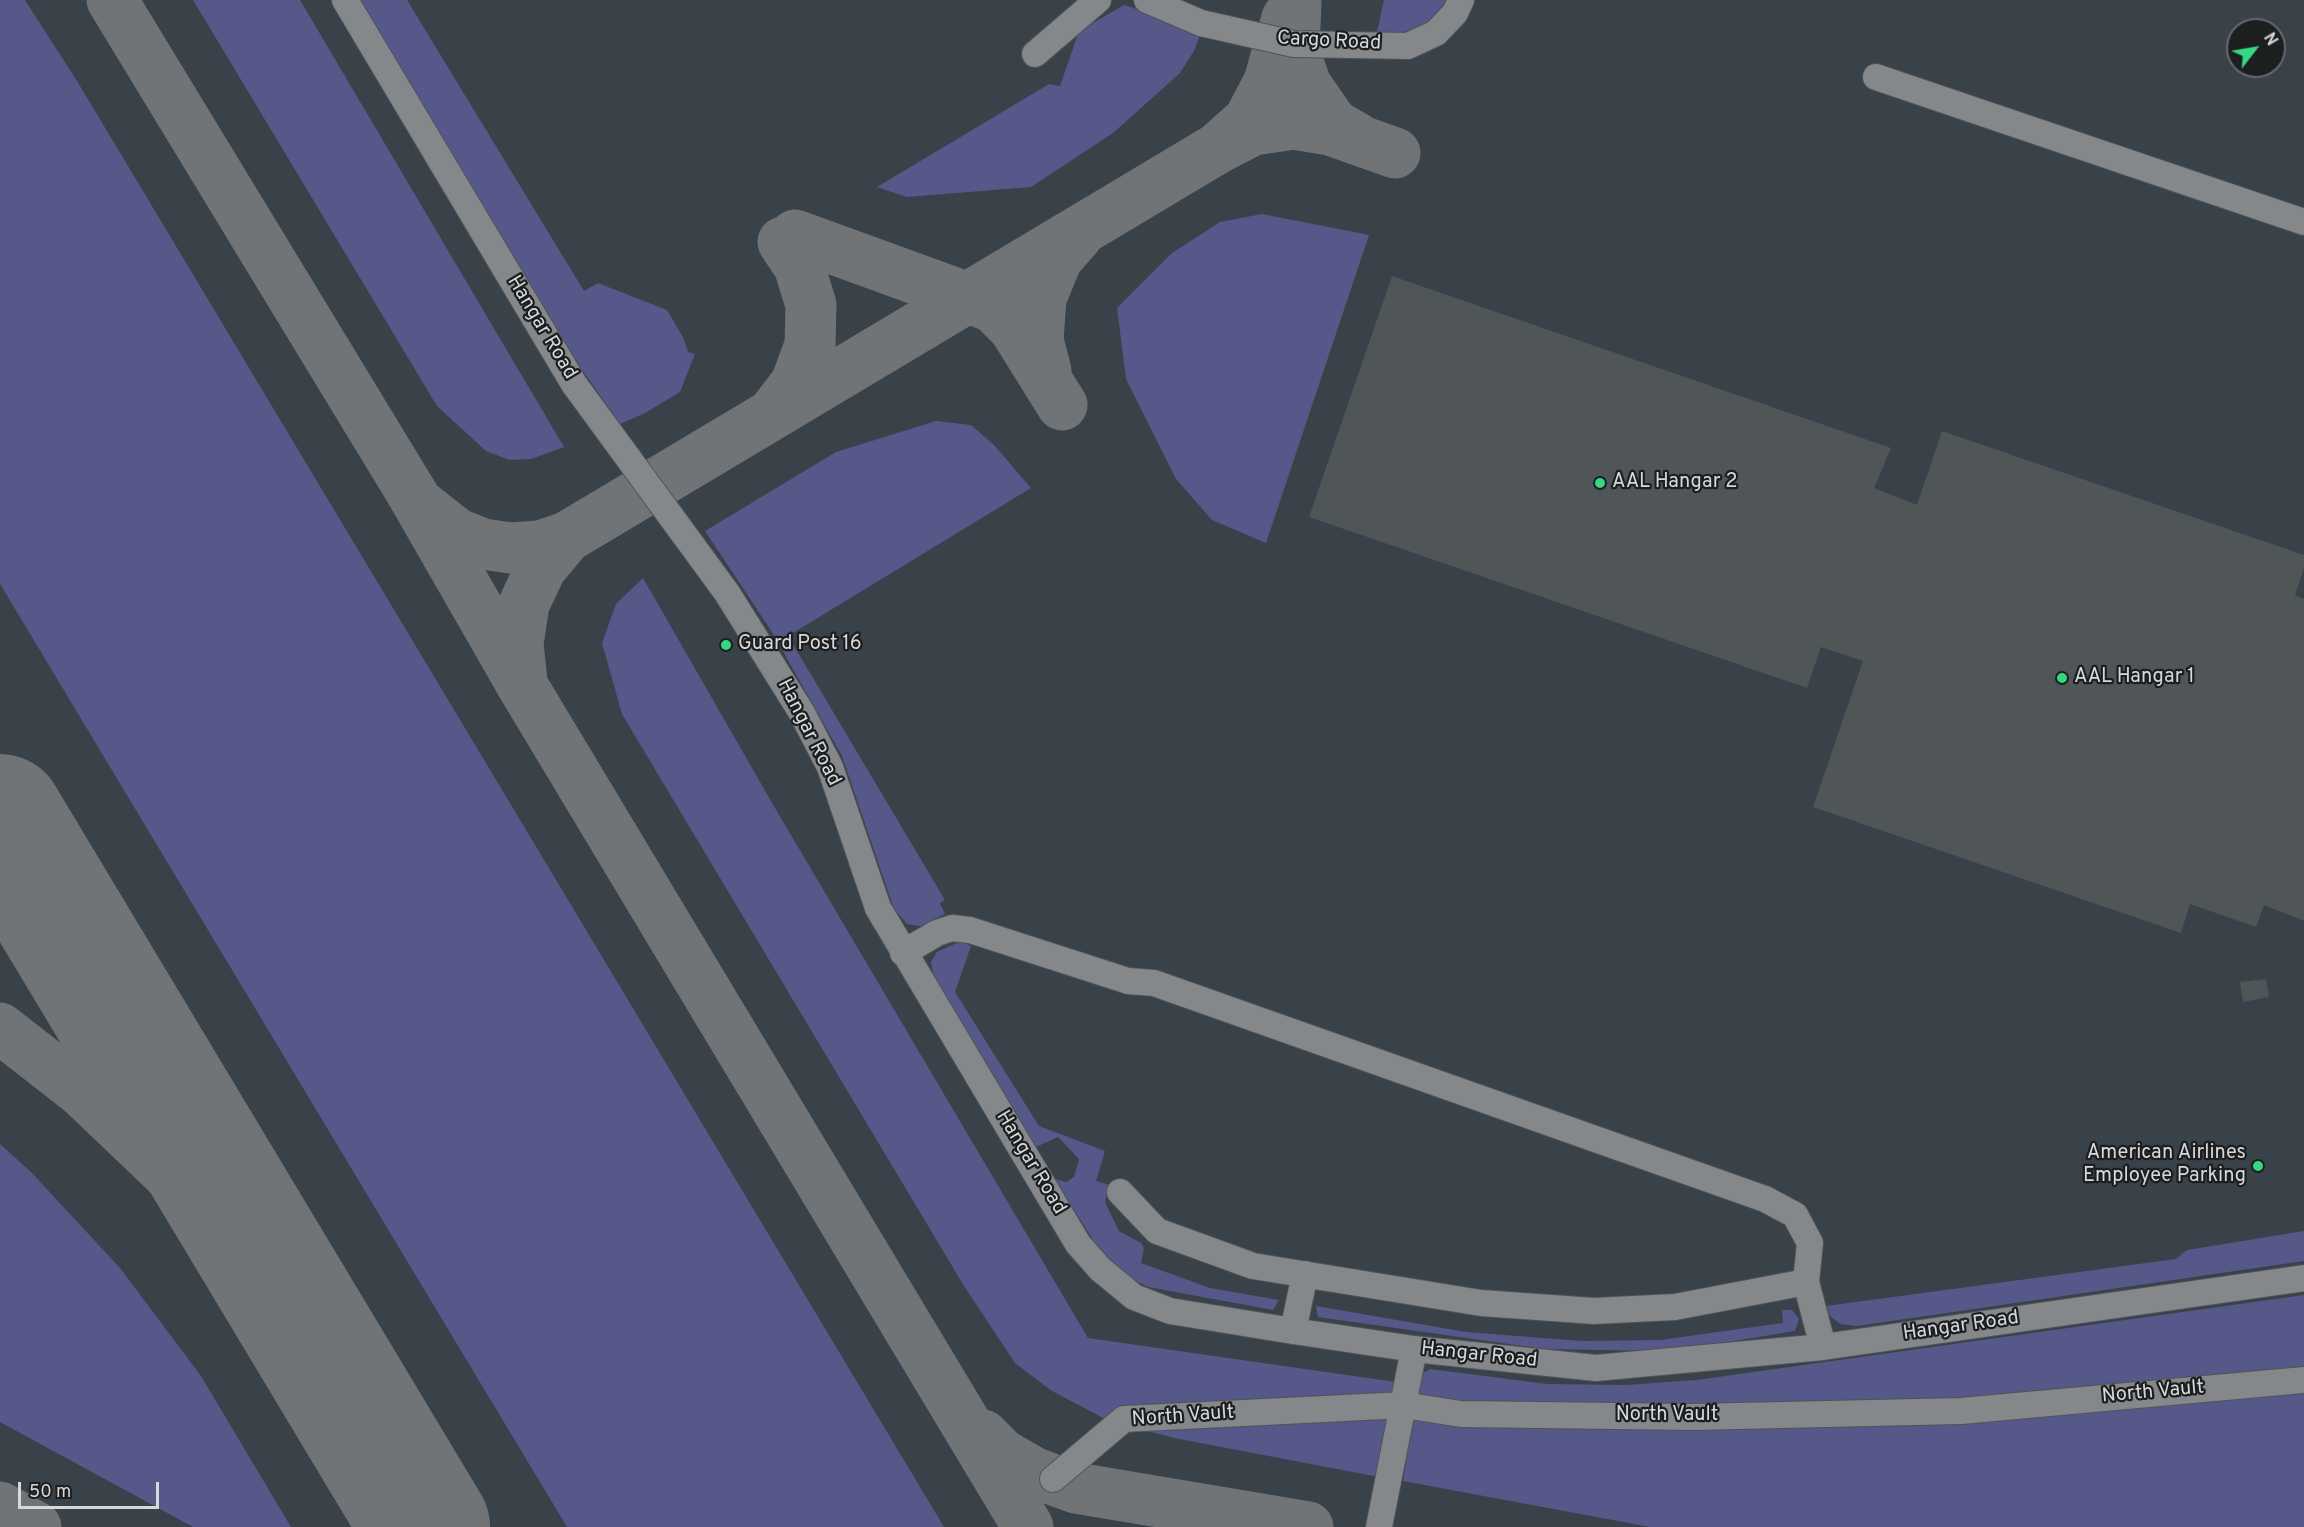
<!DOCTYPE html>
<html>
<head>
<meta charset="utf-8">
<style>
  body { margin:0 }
  #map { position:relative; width:2304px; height:1527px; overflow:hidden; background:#34373a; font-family:Overpass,sans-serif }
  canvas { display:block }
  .north { position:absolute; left:2226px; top:18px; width:60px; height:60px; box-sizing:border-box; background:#1d1e20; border:2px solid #67686a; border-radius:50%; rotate:59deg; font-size:16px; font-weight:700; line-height:24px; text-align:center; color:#d6d8da }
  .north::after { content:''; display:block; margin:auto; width:21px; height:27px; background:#34d881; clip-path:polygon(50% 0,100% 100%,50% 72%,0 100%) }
  .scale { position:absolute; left:18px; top:1482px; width:141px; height:27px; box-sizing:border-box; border:3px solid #d6d8da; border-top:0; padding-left:8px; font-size:18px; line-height:21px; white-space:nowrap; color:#d6d8da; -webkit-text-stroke:4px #1d1e20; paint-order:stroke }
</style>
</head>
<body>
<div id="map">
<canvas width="2304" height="1527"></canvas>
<div class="north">N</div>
<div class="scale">50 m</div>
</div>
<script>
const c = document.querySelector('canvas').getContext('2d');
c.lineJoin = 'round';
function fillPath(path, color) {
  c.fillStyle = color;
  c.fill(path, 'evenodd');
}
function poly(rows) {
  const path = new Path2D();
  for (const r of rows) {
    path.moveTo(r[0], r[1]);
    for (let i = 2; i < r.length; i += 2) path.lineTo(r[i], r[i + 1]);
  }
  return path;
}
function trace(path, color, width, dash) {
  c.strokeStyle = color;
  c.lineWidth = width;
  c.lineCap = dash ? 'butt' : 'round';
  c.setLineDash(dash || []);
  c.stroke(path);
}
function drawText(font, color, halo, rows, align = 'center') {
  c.font = font + ' Overpass,sans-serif';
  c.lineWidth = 4.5;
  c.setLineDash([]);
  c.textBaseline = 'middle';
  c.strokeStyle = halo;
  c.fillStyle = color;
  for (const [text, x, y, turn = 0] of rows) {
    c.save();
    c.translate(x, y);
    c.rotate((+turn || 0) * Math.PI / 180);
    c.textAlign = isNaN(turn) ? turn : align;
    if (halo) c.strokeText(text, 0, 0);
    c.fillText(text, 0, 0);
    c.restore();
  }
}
fillPath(poly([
  [0,0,2304,0,2304,1527,0,1527],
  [2238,30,2274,30,2274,66,2238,66]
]), '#394149');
fillPath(poly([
  [0,0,25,0,77,81,944,1527,567,1527,0,584],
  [193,0,300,0,564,447,531,459,509,460,486,451,437,406],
  [360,0,407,0,584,291,598,283,667,310,684,339,688,352,695,354,680,392,645,413,620,424,569,351],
  [1384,0,1448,0,1429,23,1418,29,1393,34,1377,32],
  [1124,5,1202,30,1194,51,1180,73,1113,133,1031,187,907,197,877,187,1049,84,1060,86,1079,31],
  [1262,214,1369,235,1266,543,1212,520,1176,479,1126,379,1117,308,1172,253,1220,222],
  [936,421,971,425,994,445,1031,488,788,636,945,900,940,903,945,914,921,926,907,924,894,909,842,756,772,632,705,531,836,452],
  [643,578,775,808,1088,1338,1396,1382,1379,1477,1174,1438,1109,1421,1052,1391,1015,1363,964,1286,622,714,602,643,616,604],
  [961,941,971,946,955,992,1039,1126,1105,1151,1096,1181,1110,1185,1105,1202,1119,1231,1141,1243,1144,1248,1141,1263,1210,1288,1279,1300,1273,1310,1148,1287,1122,1274,1104,1258,1055,1179,1066,1182,1074,1177,1079,1159,1058,1137,1036,1147,934,979,931,962,937,952],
  [0,1144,31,1172,120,1268,201,1376,291,1527,193,1527,0,1422],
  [2304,1231,2304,1261,1857,1326,1840,1324,1830,1316,1826,1306,2176,1259,2187,1250],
  [2304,1295,2304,1369,1954,1401,1808,1401,1600,1408,1438,1402,1417,1395,1422,1374,1430,1369,1547,1384,1626,1385,1696,1380],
  [1316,1306,1466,1332,1582,1341,1660,1340,1783,1323,1782,1310,1792,1310,1799,1319,1795,1331,1716,1344,1652,1351,1544,1349,1318,1317],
  [2304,1391,2304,1527,1650,1527,1403,1481,1413,1419]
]), '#56588a');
trace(poly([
  [112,0,413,495,522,685,1028,1527],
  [1296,0,1294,51,1306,85,1333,124,1357,138],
  [1220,146,1249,120,1269,82,1287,18],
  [795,235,993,307,1014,328,1062,405],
  [1046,371,1038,340,1041,298,1057,259,1078,235],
  [773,413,796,383,810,345,811,305,799,266,783,242],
  [423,507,456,533,483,544,511,548,540,546,567,537,1218,148,1253,130,1294,124,1330,130,1395,153],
  [522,681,518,644,524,604,541,568,567,537],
  [0,1028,82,1092,188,1193,244,1259,348,1396],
  [983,1435,1002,1454,1035,1473,1076,1488,1308,1527],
  [0,1507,36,1527]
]), '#717476', 51);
trace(poly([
  [0,818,426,1527]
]), '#717476', 128);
fillPath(poly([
  [1392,276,1891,448,1874,488,1917,505,1942,431,2304,555,2304,568,2295,595,2304,599,2304,921,2264,905,2256,927,2190,904,2181,933,1813,807,1863,661,1821,647,1807,688,1309,517],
  [2266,979,2269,997,2243,1002,2240,982]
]), '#505557');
const minor = poly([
  [345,0,574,384,727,593,802,713,830,767,878,908,1078,1244,1100,1269,1134,1297,1170,1311,1293,1331,1414,1349,1596,1368,1823,1347,2304,1278],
  [1147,0,1201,23,1294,44,1408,46,1436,33,1455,13,1461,0],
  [1035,54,1098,0],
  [1876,77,2304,222],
  [903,953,937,933,952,928,970,930,1128,981,1154,983,1765,1199,1795,1215,1810,1243,1806,1282,1823,1347],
  [1120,1192,1157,1231,1253,1266,1481,1303,1594,1311,1675,1307,1806,1282],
  [1293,1331,1305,1274],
  [1053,1479,1124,1419,1404,1405,1461,1414,1693,1417,1961,1411,2304,1380],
  [1379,1527,1414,1349]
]);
trace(minor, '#505355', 28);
trace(minor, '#84888b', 26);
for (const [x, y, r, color] of [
  [1600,483,6,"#34d881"],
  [726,645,6,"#34d881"],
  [2062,678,6,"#34d881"],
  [2258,1166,6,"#34d881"]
]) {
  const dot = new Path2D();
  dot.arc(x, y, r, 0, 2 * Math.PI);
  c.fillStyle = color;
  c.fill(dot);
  trace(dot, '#1d1e20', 2);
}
drawText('20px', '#d6d8da', '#1d1e20', [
  ["Cargo Road",1329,42,3],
  ["Hangar Road",541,328,59],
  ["Hangar Road",808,733,63],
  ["Hangar Road",1030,1163,59],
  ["Hangar Road",1961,1327,-8],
  ["Hangar Road",1479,1356,6],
  ["North Vault",2153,1393,-5],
  ["North Vault",1667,1416],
  ["North Vault",1183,1417,-4]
]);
drawText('20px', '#d6d8da', '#1d1e20', [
  ["AAL Hangar 2",1612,483],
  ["Guard Post 16",738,645],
  ["AAL Hangar 1",2074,678],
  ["American Airlines",2246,1154,"right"],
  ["Employee Parking",2246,1177,"right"]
], 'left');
</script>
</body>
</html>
